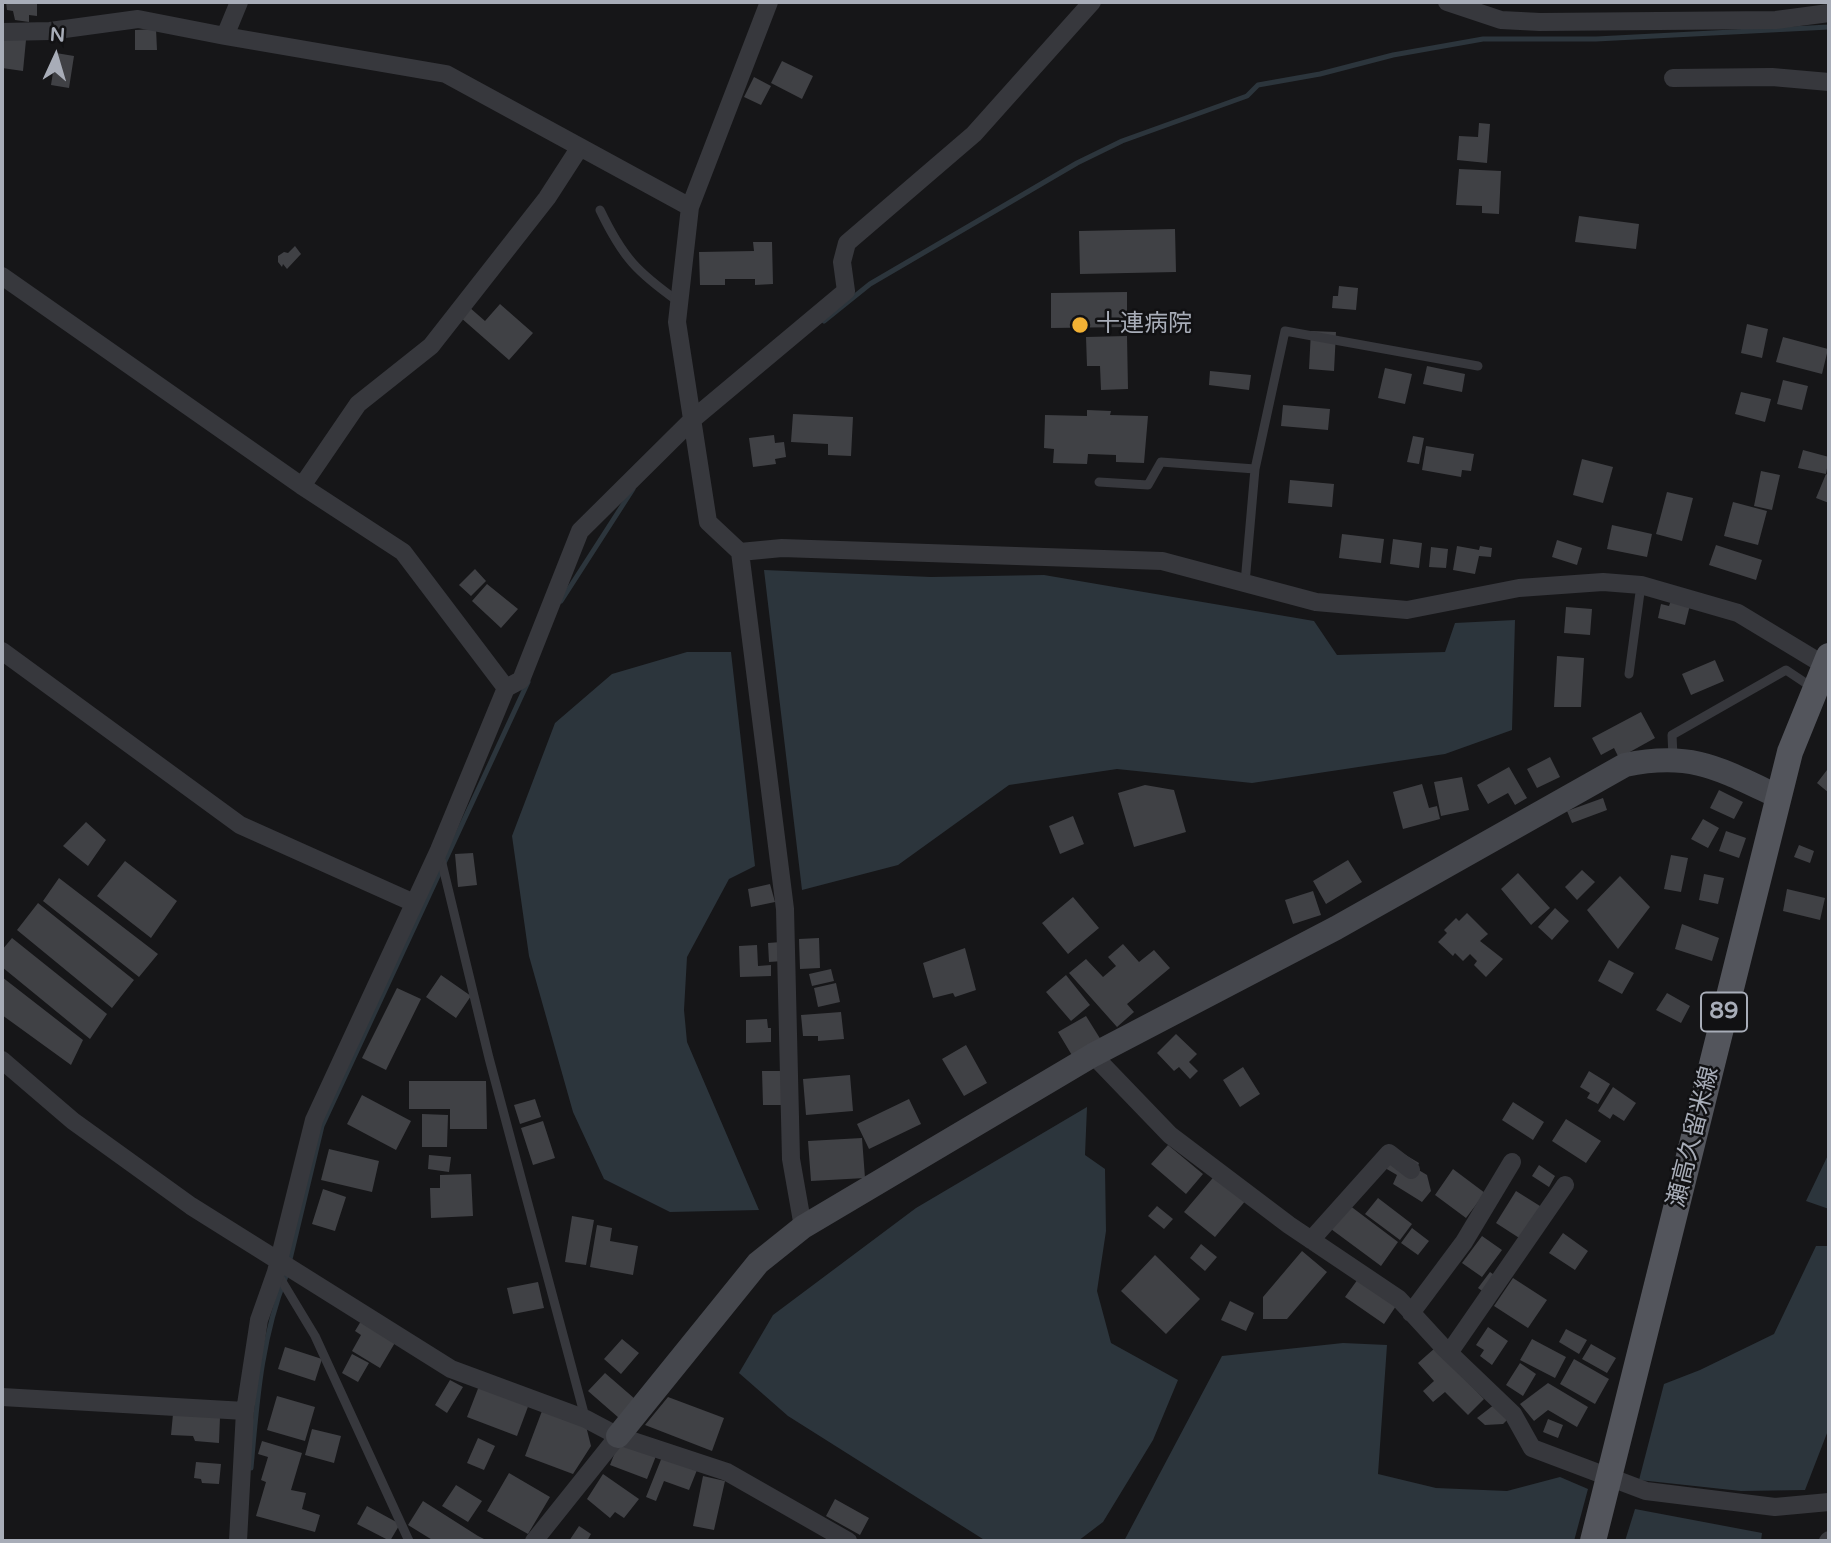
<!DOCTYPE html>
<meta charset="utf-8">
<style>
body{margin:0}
#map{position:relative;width:1831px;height:1543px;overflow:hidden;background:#161618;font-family:"Varela Round",sans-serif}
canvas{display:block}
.frame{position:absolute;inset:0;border:4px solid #a8adb8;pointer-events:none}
.north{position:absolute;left:21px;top:21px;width:70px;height:70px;-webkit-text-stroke:5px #111113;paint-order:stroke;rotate:4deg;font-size:19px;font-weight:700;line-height:28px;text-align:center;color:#a8adb8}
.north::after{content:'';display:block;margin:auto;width:24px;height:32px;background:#a8adb8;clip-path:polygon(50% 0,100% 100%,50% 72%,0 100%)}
</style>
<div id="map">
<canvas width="1831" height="1543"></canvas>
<div class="frame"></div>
<div class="north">N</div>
</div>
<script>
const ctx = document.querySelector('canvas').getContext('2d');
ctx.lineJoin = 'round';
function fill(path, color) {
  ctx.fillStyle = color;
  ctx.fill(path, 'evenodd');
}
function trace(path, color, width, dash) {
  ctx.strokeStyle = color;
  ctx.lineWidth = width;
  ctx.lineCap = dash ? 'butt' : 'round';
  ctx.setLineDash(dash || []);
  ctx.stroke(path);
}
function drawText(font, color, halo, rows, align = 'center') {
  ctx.font = font + ' "Varela Round","Noto Sans JP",sans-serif';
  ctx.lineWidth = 5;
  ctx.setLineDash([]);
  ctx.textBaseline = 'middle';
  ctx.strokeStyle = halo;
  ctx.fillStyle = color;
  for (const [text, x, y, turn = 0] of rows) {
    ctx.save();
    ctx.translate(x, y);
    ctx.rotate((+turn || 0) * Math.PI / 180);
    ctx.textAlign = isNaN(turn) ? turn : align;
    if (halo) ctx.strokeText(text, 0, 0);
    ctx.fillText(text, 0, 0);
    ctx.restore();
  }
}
fill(new Path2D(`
 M764,570L931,577L1044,575L1314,621L1337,655L1445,652L1455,623L1515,620L1512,730L1445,754L1252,783L1117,769L1009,785L898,865L802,890Z
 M687,652H731L755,866L729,879L687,957L684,1010L687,1042L759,1210L670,1212L604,1179L573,1112L529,956L512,836L555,723L612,674Z
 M1087,1107L1085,1155L1105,1169L1106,1231L1097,1291L1111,1343L1178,1380L1153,1440L1103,1522L1078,1541H986L788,1416L739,1373L773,1315L916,1208Z
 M1829,1153V1209L1806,1201Z
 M1816,1246H1829V1428L1805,1490L1741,1491L1639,1480L1664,1384L1700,1370L1774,1334Z
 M1343,1343L1387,1345L1378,1474L1436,1488L1507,1491L1560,1477L1588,1489L1574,1541H1124L1222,1356Z
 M1635,1509L1762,1533L1761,1541H1625Z`), '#2c353c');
trace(new Path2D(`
 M824,321L870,284L1077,163L1122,141L1247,96L1258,85L1320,74L1393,55L1483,39H1596L1829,27
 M561,601L633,489
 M251,1468C257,1402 261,1339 286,1276L322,1126L528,682`), '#2c353c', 5);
fill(new Path2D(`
 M6,2H37V16L29,15V22L15,20L13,11L7,10Z
 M156,29L157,50H135V30Z
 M2,39L26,40L23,71L2,68Z
 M56,53L74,56L69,88L51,85Z
 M782,61L813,76L802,99L771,83Z
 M754,77L771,86L761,105L744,97Z
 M1479,123L1490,124L1487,163L1457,160L1459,136L1478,137Z
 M1459,169L1501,171L1499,214L1482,213V206L1456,205Z
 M1579,216L1639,224L1636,249L1575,242Z
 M1175,229L1176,272L1080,274L1079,231Z
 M753,242H772L773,284L755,285V279H725V285H700L699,252L754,251Z
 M295,246L301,254L287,269L283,264L282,267L278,262V256L284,252L288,253Z
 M1339,286L1358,288L1356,310L1332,308L1333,296H1338Z
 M1127,292V327L1051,328V293Z
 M500,304L533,333L509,360L460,317L469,307L485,321Z
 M1747,324L1768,329L1762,358L1741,353Z
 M1311,331L1336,332L1334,371L1309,369Z
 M1127,336L1128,389L1101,390L1100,366H1087L1086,337Z
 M1783,337L1828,349L1822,374L1776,362Z
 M1427,366L1465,374L1462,392L1423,384Z
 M1385,368L1412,374L1405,404L1378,398Z
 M1210,371L1251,375L1249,390L1209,385Z
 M1783,380L1808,386L1802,410L1777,404Z
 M1741,392L1771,399L1765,422L1735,414Z
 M1283,405L1330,409L1328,430L1281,426Z
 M1087,410L1111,411L1110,415L1148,416L1144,463L1116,462V455L1088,454L1087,464L1053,463L1054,449L1044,448L1045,415L1087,416Z
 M793,414L853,417L851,456L828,455V444L791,442Z
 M774,435L775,443L784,442L786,457L775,459L776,464L753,467L749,438Z
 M1413,436L1424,438L1419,464L1407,462Z
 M1426,446L1474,454L1471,471L1462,470L1461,477L1422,470Z
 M1803,450L1829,457L1826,474L1798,468Z
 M1582,459L1613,467L1603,503L1573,495Z
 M1761,471L1780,475L1772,510L1754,506Z
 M1826,474L1829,476V503L1816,498Z
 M1290,480L1334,484L1332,507L1288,503Z
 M1667,492L1693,498L1682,541L1656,534Z
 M1733,502L1767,511L1758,545L1724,536Z
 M1612,525L1652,534L1647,557L1607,549Z
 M1342,534L1384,539L1381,563L1339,558Z
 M1393,539L1422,543L1419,568L1390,564Z
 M1557,540L1582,548L1577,565L1552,557Z
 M1716,545L1762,560L1756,580L1709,565Z
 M1457,546L1479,550L1480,546L1492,548L1491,557L1479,556L1475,574L1453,570Z
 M1431,547L1448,549L1446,568L1429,567Z
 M475,569L486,581L471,596L459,585Z
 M487,584L518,609L501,628L472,601Z
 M1671,600L1690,605L1685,625L1658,618L1661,604L1669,606Z
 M1566,607L1592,609L1590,635L1564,633Z
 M1557,656L1584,658L1581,707H1554Z
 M1715,660L1724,681L1691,695L1682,674Z
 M1641,712L1655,738L1619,758L1614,748L1601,755L1592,738Z
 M1550,757L1560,777L1537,788L1527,769Z
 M1509,767L1527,798L1515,805L1508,793L1488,804L1477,785Z
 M1827,770L1829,772V793L1817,783Z
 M1462,777L1469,810L1441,816L1434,782Z
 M1422,784L1429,808L1437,806L1440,819L1403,829L1393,792Z
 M1145,785L1174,790L1186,832L1134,847L1118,793Z
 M1719,790L1743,802L1734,819L1710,808Z
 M1603,798L1607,810L1572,823L1567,811Z
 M1073,816L1084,844L1060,854L1049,826Z
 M1703,819L1719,828L1708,848L1691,839Z
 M86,822L106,840L88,866L63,846Z
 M1726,831L1746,838L1739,858L1719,851Z
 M1799,845L1814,851L1810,863L1794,857Z
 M473,853L477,885L458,887L455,854Z
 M1671,855L1688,858L1681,892L1664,889Z
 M1348,860L1362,882L1326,904L1313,881Z
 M125,861L177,901L151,938L97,896Z
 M1582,870L1595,882L1577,900L1565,887Z
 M1518,873L1550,908L1531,925L1501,889Z
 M1704,874L1724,878L1718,904L1699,900Z
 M1620,876L1650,907L1618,949L1587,910Z
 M59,878L158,954L139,977L43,901Z
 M770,884L775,902L751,907L748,889Z
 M1787,889L1825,898L1820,920L1783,911Z
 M1313,891L1321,915L1293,924L1285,900Z
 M1073,897L1099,928L1068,954L1042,923Z
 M38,903L134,980L112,1008L17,930Z
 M1555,908L1569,921L1552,940L1538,927Z
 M1467,913L1488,934L1480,941L1503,959L1486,977L1474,965L1477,961L1470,954L1463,961L1455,953L1453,956L1438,942L1447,933L1444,930L1456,918L1459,921Z
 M1682,924L1719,938L1712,961L1675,949Z
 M12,938L107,1014L90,1039L2,967V950Z
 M819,938L820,968L800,969L799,939Z
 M781,942L783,961L769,962L768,943Z
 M1123,944L1139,962L1154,950L1170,968L1127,1004L1134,1012L1117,1027L1069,973L1086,959L1103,977L1116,966L1108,957Z
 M757,945L758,966L771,965V976L740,977L739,946Z
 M965,948L976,990L955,997L953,993L933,998L923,963Z
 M1609,960L1634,973L1622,994L1598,981Z
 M831,969L834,981L812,986L809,974Z
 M441,975L471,996L456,1018L426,997Z
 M1066,975L1090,1005L1071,1021L1046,992Z
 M2,977L83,1040L71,1065L2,1015Z
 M836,983L840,1002L818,1007L814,988Z
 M397,988L421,999L386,1070L362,1058Z
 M1667,993L1690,1006L1681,1023L1656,1010Z
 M841,1012L844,1039L818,1041V1036H803L801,1015Z
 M1086,1016L1101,1040L1073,1057L1058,1032Z
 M767,1019L768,1028H771V1042L746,1043V1020Z
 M1176,1034L1197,1054L1189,1062L1198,1071L1190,1079L1179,1067L1174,1071L1157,1053Z
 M966,1045L987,1083L964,1096L942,1059Z
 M1243,1067L1260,1094L1240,1107L1223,1080Z
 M762,1071H786L787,1105H763Z
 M1589,1071L1610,1084L1598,1104L1587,1098L1590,1093L1580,1087Z
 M850,1075L853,1111L806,1115L803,1079Z
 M409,1081H486L487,1129H450V1109H409Z
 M1613,1087L1636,1103L1624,1121L1613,1114L1610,1119L1598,1111Z
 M362,1095L411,1121L396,1150L347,1124Z
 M535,1099L541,1117L520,1124L514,1105Z
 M909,1099L921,1124L869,1149L857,1124Z
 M1513,1102L1544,1122L1533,1140L1502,1120Z
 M422,1114L448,1115L447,1147H422Z
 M1566,1119L1601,1141L1586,1163L1552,1141Z
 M543,1121L555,1158L533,1165L521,1128Z
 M862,1138L865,1178L811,1181L808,1141Z
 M1168,1145L1203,1174L1186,1194L1151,1164Z
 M329,1149L379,1161L372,1192L321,1180Z
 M1399,1151L1419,1163L1417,1169L1427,1175L1431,1191L1422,1202L1393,1184L1397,1175L1385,1168Z
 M429,1155L451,1157L449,1172L428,1169Z
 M1539,1165L1555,1176L1549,1187L1532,1176Z
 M1453,1169L1485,1193L1466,1218L1435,1195Z
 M1217,1173L1247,1199L1215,1237L1184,1212Z
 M471,1174L473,1216L431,1218L430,1188H440V1175Z
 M323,1189L346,1197L335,1231L312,1224Z
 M1516,1191L1548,1211L1527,1243L1496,1223Z
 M1378,1198L1412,1224L1400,1240L1365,1214Z
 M1349,1205L1398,1242L1381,1266L1331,1229Z
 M1157,1206L1173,1219L1164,1229L1148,1216Z
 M572,1216L594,1220L586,1265L565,1262Z
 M597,1225L612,1228L610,1241L638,1246L633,1275L590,1267Z
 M1412,1228L1429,1241L1418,1255L1401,1243Z
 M1563,1233L1588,1251L1575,1270L1549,1253Z
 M1482,1236L1502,1250L1482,1277L1462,1263Z
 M1201,1244L1217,1257L1205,1271L1190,1258Z
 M1302,1251L1327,1272L1287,1319H1263V1297Z
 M1155,1255L1200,1299L1166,1334L1121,1291Z
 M1490,1272L1500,1279L1488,1295L1478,1288Z
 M1513,1278L1547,1300L1528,1328L1494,1306Z
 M1358,1279L1396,1306L1384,1324L1345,1297Z
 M538,1282L544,1308L513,1314L507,1288Z
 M1230,1301L1254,1313L1246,1331L1221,1320Z
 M361,1321L396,1341L380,1368L352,1351L361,1335L355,1331Z
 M1488,1327L1508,1341L1492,1365L1480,1356L1484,1350L1476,1345Z
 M1566,1329L1587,1340L1579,1354L1559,1342Z
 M622,1339L639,1353L621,1374L604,1359Z
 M1532,1339L1566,1357L1555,1378L1520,1360Z
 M1591,1344L1616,1358L1607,1373L1582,1359Z
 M285,1347L322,1359L315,1381L278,1369Z
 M1435,1348L1484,1399L1468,1415L1445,1392L1433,1402L1423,1391L1434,1381L1418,1363Z
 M352,1354L369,1363L358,1382L342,1373Z
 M1574,1359L1609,1379L1595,1404L1560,1384Z
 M1520,1363L1536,1374L1523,1396L1506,1385Z
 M605,1373L635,1399L619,1418L588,1391Z
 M450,1380L463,1387L447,1413L435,1405Z
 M1548,1383L1588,1407L1577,1427L1548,1410L1534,1421L1520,1404Z
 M479,1386L529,1404L517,1436L467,1417Z
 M277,1396L315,1407L305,1441L267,1430Z
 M668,1397L724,1418L712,1451L645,1425Z
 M1495,1404L1510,1417L1503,1424L1485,1425L1477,1418Z
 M542,1411L586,1426L591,1446L573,1474L525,1456Z
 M173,1414L220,1417L219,1443L195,1441L193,1436L171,1435Z
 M1548,1419L1563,1425L1558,1438L1543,1432Z
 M312,1429L341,1436L334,1463L305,1455Z
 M478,1438L495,1446L484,1470L467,1463Z
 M262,1441L302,1453L291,1490L306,1493L302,1509L320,1515L315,1532L256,1516L266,1482L261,1480L268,1457L258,1454Z
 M619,1442L656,1456L647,1479L610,1465Z
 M662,1457L697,1470L689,1490L664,1481L656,1501L646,1497Z
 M196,1462L221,1464L219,1484L202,1483L201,1479L194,1478Z
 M509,1473L550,1497L528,1534L487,1511Z
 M603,1474L639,1499L624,1518L615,1512L610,1518L587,1499Z
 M703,1476L725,1481L714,1530L693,1526Z
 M456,1485L482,1501L468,1522L442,1506Z
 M835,1499L869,1518L860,1535L826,1516Z
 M423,1501L478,1536L488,1541H434L408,1525Z
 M367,1506L400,1524L390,1541L357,1524Z
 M579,1526L591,1534L587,1541H569Z`), '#404145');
trace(new Path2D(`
 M600,210C623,258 637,272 679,302
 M1099,482L1148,485L1161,462L1255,469
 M1245,583L1255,469L1285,331L1478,366
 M1629,674L1641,585
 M1673,757L1672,735L1786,670L1813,688
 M440,855L489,1058L585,1417
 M277,1273L315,1336L409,1541`), '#37383d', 9);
trace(new Path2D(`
 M769,2L690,207L677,322L708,522L740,552L785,909L791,1159L803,1227
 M1447,2L1501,20L1540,22L1776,20L1829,13
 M2,32L50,31L138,19L225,36L446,74L690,207
 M225,36L239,2
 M1673,78L1772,77L1829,82
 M2,276L302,486L403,552L506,688
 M302,486L358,404L431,346L547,198L580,147
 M740,552L782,548L1162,561L1316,602L1407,610L1519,588L1603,582L1641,585L1738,613L1824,665
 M2,651L240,825L414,903
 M1093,1055L1170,1135L1289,1225L1399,1299L1444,1348L1513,1414L1532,1448L1646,1491L1775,1507L1829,1502
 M2,1060L73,1121L191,1206L451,1369L586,1419L618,1436L727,1472L848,1541
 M1311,1240L1389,1153L1411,1170
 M1411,1313L1464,1242L1512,1162
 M1449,1353L1565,1185
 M2,1397L245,1411
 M238,1541L245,1411L259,1320L276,1272L314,1120L439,850L506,688L521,680L580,531L693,419L846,291L842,262L847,243L974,134L1092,2
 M534,1541L618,1436
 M1828,1541L1829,1540`), '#37383d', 18);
trace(new Path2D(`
 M618,1436L758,1263L803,1227L1093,1055L1336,928L1625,765C1692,751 1720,769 1779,797`), '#45474d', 24);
trace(new Path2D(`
 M1593,1541L1790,752L1829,656`), '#53555c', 26);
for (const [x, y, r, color] of [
 [1080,325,9,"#f2b134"]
]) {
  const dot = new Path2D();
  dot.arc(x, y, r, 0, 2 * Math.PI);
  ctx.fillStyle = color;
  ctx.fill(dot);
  trace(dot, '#111113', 2.5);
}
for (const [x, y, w] of [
 [1724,1012,46]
]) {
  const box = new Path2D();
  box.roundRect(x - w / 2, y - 19.5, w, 39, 5);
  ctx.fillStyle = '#111113';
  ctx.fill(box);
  trace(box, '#a8adb8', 2);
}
drawText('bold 23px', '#a8adb8', null, [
 ["89",1724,1012]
]);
drawText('24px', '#a8adb8', '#111113', [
 ["十連病院",1096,325]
], 'left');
drawText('24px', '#a8adb8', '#111113', [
 ["瀬高久留米線",1694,1137,-76]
]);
</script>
